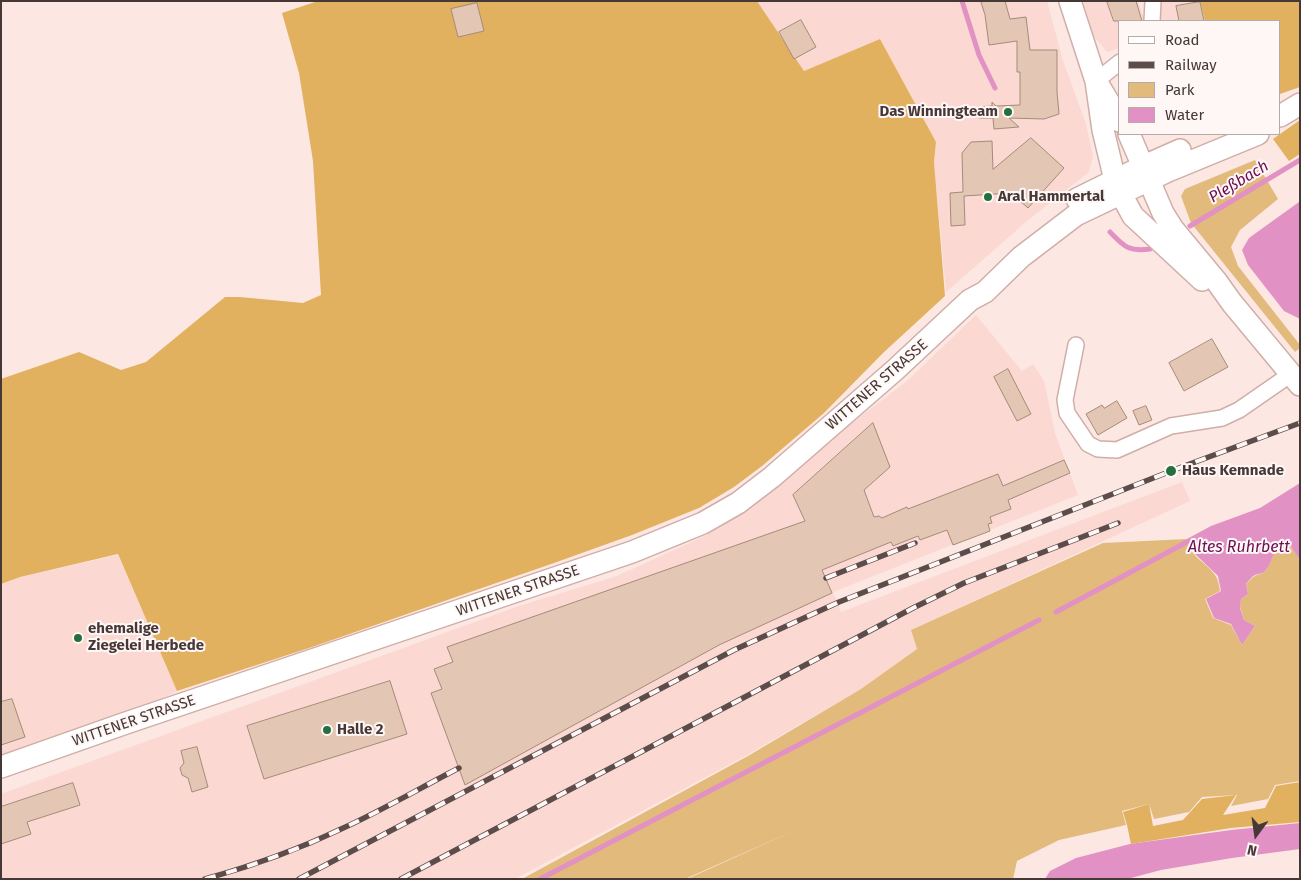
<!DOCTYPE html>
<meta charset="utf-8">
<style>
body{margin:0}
#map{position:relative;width:1301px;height:880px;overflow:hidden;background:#fce7e2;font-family:"Fira Sans",sans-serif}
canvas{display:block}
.frame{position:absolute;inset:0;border:2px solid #463836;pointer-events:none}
.legend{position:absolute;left:1118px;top:20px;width:162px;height:115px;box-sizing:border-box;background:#fff7f6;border:1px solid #b5aba9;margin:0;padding:6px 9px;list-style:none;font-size:15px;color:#463836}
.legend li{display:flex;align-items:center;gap:10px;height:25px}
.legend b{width:25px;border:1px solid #b5aba9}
.north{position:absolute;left:1231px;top:810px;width:50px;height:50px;-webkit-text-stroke:4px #fff7f6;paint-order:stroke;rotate:194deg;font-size:14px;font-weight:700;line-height:20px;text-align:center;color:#463836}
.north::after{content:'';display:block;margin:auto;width:18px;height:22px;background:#463836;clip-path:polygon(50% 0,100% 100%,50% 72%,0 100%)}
</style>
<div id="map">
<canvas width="1301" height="880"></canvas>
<div class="frame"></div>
<ul class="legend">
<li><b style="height:6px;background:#fff"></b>Road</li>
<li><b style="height:6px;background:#5c4d4b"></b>Railway</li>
<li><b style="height:14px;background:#e1ba7c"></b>Park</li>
<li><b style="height:14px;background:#e191c3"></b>Water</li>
</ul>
<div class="north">N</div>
</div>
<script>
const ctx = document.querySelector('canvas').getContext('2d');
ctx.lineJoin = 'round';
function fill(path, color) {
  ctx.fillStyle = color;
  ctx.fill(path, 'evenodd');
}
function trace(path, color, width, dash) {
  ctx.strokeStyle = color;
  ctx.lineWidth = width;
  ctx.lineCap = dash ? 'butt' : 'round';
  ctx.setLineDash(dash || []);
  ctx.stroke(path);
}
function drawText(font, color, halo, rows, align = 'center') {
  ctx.font = font + ' "Fira Sans",sans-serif';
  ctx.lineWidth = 4;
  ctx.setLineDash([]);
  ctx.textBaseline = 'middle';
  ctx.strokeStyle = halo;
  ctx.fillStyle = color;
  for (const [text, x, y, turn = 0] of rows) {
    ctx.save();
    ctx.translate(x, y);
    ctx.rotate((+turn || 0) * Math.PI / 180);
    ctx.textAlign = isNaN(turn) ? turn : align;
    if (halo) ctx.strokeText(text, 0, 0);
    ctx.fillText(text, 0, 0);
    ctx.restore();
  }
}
fill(new Path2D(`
 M757,1H1047L1063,61L1086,124L1093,157L1089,172L1027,221L946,292L934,162L936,142L880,39L804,71Z
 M1083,1H1138L1145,21H1120V48L1107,52L1093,35Z
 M1161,1H1200L1205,21H1161Z
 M976,315L1022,371L1033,364L1044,381L1055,433L1078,495L833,592L841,612L1182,482L1190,501L911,630L917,649L861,689L747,755L515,879H1V794L519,606L617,576L707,535L745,512L780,485L844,429L907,381Z
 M118,555L177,691L77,739L1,765V584L20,577Z`), '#fbd8d1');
fill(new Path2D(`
 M1255,160L1278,199L1240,230L1231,247L1238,266L1300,345V348L1295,352L1191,223L1181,196L1185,189Z
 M1187,539C1188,555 1207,563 1215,575C1218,579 1219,585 1220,591L1205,599L1213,618L1231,625L1242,645L1255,626L1244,620L1240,607L1241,599L1248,594L1246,584C1249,582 1252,577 1255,576C1257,574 1260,575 1263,573C1274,565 1268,549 1288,544L1297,554L1300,563V781L1275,785L1268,799L1231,806L1237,795L1202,797L1189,812L1154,819L1149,804L1122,811L1126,825L1059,840L1017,861L1013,879H687L800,828L685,879H522L748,756L861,689L917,649L911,630L1103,543Z`), '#e1ba7c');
fill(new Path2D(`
 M318,1H757L804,71L880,39L936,142L934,162L945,296L883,353L824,413L762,466L734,487L699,508L632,535L554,563L312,647L177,691L118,554L20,577L1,584V379L79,352L121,370L146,362L225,297H240L303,303L321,295L313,161L299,73L282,13Z
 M1200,1H1300V87L1280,94V21H1205Z
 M1300,120V154L1289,161L1273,139Z
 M1300,782V822L1231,828L1131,844L1127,825L1123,812L1149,804L1153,826L1183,820L1202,799L1236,795L1223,815L1265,808L1276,786Z`), '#e1b15f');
fill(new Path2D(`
 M1299,202L1300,203V319L1284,311L1248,265L1242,250L1249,238Z
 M1300,483V561L1297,555L1289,544C1268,548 1275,564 1263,573C1261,574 1256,574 1255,575C1251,577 1249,581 1246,584L1248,594L1241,599L1240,608L1244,620L1255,626L1242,645L1231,624L1214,618L1206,599L1221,591L1218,576L1195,554L1187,542V539L1211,526L1260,508Z
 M1300,823V849L1232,858L1161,870L1127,879H1045L1050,871L1076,858L1130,844L1231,830Z`), '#e191c3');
trace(new Path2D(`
 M962,1L979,55L995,88
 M1190,226L1300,160
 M1110,232C1124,246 1128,252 1150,249
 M1056,612L1187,542
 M540,879L1039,620`), '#e191c3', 5);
const building = new Path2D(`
 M981,1H1005L1010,19L1026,17L1030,50H1057V92L1059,114L1044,119L1009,118L1019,127L994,129L993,118H979L978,107L992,106V102L996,106L1020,105V72H1017V41L989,45L985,15Z
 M1107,1H1136L1142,21H1114Z
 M1200,2L1204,21H1179L1176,6Z
 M477,3L484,31L458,37L451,9Z
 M801,20L816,47L794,59L779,32Z
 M1031,138L1064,168L1028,208L1011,193L964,196L965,225L951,226L950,193L963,192L962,153L971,142L992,141L993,169Z
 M1212,339L1228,367L1184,391L1169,363Z
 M1008,369L1031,414L1017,421L994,377Z
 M1117,401L1127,418L1098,435L1086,414L1102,405L1104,408Z
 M1146,406L1152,420L1139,425L1133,411Z
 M873,423L890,467L864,490L874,517L879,516L882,518L907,507L908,509L998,474L1003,486L1064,460L1070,473L1008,500L1011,509L990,517L992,523L988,524L990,531L953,545L947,530L920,540L918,536L893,546L891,542L822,570L832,593L719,645L465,785L431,693L442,689L434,669L453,662L447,647L805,521L793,495Z
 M390,681L407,734L264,779L247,726Z
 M12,699L25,737L1,745V702Z
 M197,747L208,787L192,792L188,778L182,775L180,768L184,763L181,751Z
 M73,783L80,805L27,822L31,834L1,844V807Z`);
fill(building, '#e3c7b4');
trace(building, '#a58b79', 1);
const street = new Path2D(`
 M1152,21L1153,1
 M1096,81L1120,62
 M1076,345L1065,400L1067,413L1088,444L1098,449L1117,450L1171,426L1222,418L1239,410L1291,374`);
const secondary = new Path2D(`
 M1070,1L1096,81L1120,121
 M1096,81L1103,130L1115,180L1121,194L1133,216L1202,280
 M1280,116L1300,104
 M1129,134L1163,213L1173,229L1217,282L1232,303L1300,385
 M1077,199L1144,166L1180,150
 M1,767L126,723L632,552L703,523L738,503L772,477L895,370L970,300L985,292L1021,257L1076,215L1168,171L1258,134`);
trace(street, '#d0aea8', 18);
trace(secondary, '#d0aea8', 24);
trace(street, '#fff', 15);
trace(secondary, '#fff', 21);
const rail = new Path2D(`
 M826,578L915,543
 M205,879C252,866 297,850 341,829C381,811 420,788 459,768
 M299,879L734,650L839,602L1171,471L1300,423
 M401,879L913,608L964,583L1118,523`);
trace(rail, '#5c4d4b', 5.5);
trace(rail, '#fff7f6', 4, [11]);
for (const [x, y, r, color] of [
 [1008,112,5,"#256f3e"],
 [988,197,5,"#256f3e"],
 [1171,471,6,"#256f3e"],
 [78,638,5,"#256f3e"],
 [327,730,5,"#256f3e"]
]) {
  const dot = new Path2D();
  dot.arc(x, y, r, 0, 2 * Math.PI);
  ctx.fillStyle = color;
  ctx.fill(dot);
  trace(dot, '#fff7f6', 2);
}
drawText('bold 15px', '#463836', '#fff7f6', [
 ["Das Winningteam",998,112,"right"],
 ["Aral Hammertal",998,197],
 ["Haus Kemnade",1182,471],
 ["ehemalige",88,629],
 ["Ziegelei Herbede",88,646],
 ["Halle 2",337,730]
], 'left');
drawText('15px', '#463836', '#fff7f6', [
 ["WITTENER STRASSE",877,385,-41],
 ["WITTENER STRASSE",518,591,-19],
 ["WITTENER STRASSE",134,721,-19]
]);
drawText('italic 16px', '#6d0e53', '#fff7f6', [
 ["Pleßbach",1239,182,-31],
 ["Altes Ruhrbett",1239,548]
]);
</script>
